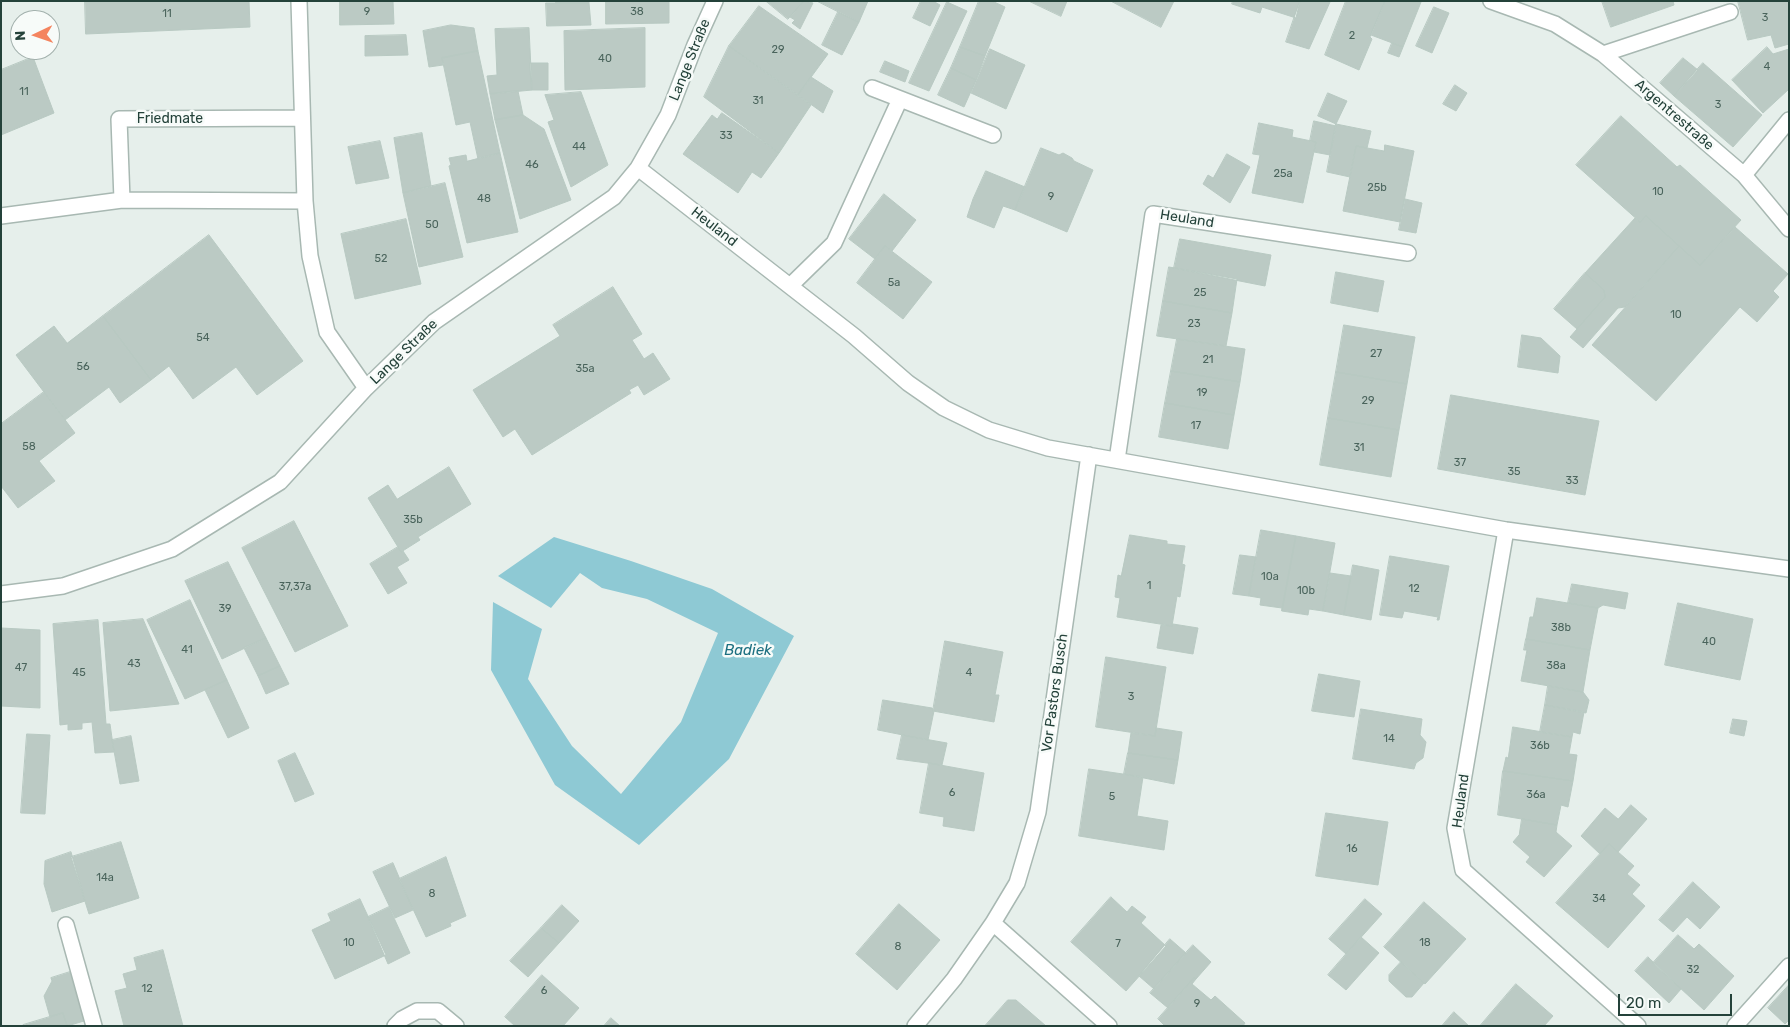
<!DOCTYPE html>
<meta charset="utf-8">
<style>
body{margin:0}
#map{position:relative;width:1790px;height:1027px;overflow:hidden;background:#e6efeb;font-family:Rubik,sans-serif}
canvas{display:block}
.frame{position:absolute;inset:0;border:2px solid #24423a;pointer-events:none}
.north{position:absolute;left:10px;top:10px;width:50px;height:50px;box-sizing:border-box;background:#f7fbf9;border:1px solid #a3b1ad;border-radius:50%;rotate:267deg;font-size:14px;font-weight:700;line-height:20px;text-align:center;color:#24423a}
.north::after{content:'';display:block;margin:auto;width:18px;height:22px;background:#f4845f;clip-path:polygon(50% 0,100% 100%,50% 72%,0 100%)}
.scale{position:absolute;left:1618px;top:994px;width:114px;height:22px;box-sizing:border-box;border:2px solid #24423a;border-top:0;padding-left:6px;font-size:15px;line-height:18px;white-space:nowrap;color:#24423a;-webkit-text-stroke:4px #f7fbf9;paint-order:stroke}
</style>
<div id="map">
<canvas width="1790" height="1027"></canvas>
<div class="frame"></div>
<div class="north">N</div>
<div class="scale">20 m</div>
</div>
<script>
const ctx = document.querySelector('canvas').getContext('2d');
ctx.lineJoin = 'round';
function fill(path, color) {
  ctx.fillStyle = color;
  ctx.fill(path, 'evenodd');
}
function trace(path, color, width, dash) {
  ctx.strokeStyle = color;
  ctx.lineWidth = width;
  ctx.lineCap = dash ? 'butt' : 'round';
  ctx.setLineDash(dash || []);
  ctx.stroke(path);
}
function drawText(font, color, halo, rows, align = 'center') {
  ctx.font = font + ' Rubik,sans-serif';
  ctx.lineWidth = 5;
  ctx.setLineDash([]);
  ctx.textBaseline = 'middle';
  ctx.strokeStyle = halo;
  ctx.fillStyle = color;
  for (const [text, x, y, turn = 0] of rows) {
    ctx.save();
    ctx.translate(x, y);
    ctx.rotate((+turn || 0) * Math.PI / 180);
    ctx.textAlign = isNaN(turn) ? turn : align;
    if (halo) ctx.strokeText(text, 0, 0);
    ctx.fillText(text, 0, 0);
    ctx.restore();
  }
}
fill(new Path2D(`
 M554,537L631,561L712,589L794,636L729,759L639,845L555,785L491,670L493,602L542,629L528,679L572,746L621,794L681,722L718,633L647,599L602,588L580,573L551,608L498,576Z`), '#8ec9d4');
const building = new Path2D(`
 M85,1H249L250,27L86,34Z
 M340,1H393L394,24L340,25Z
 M556,1H589V3H556Z
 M606,1H669V23L606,24Z
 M766,1H804L788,19Z
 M804,1L813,3L800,29L792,23L795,20L790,17Z
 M817,1H868L859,22Z
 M921,1H933L940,5L930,26L913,18Z
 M979,1H992L1005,7L985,56L960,47Z
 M1029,1H1067L1061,16Z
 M1111,1H1174L1161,27Z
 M1233,1H1300L1296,18L1262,7L1260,13L1232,4Z
 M1300,1L1330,2L1309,49L1286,42Z
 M1346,1H1385L1371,34L1370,37L1372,39L1359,70L1325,55Z
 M1385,1L1421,2L1403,47L1371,35Z
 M1602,1H1673L1674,5L1611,27Z
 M1738,1H1789V44L1775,48L1771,35L1748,40Z
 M947,2L967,11L929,91L909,83Z
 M546,3H589L591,25L547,26Z
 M759,6L828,54L798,95L729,46Z
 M1434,7L1449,13L1432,53L1416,46Z
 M838,12L859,22L842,55L822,45Z
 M451,25L474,28L478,51L442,58L443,65L429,67L423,31Z
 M529,28L532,90L490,94L487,76L497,75L495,29Z
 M645,28V87L565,90L564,31Z
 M406,35L408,55L365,56V36Z
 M1392,43L1403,47L1399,57L1388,53Z
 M729,46L811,105L779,153L704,97Z
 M960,47L985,56L976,80L951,68Z
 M1767,47L1773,54L1789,49V89L1763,113L1732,80Z
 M990,49L1025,65L1006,109L971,93Z
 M478,51L500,153L478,159L470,122L456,125L442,58Z
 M33,57L54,113L1,135V70Z
 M1683,58L1698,70L1674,96L1660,83Z
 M885,61L909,71L905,82L880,72Z
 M530,63H548V90H532Z
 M1703,63L1762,115L1733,147L1674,96Z
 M951,68L976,80L964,107L938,95Z
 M811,77L833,91L823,113L798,95Z
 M1455,85L1467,93L1456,111L1443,104Z
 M518,91L523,115L495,120L490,94Z
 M581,92L608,165L571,187L548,122L554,120L545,95Z
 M1328,93L1347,101L1336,124L1318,116Z
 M722,113L779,153L761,178L752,172L738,193L683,154L712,115L717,119Z
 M523,115L544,129L571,200L520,219L495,120Z
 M1621,116L1677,167L1680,165L1741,220L1700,265L1646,216L1640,222L1576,165Z
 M1314,121L1336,126L1330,155L1314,152L1316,142L1310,141Z
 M1259,123L1293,130L1292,137L1316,142L1303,203L1252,193L1260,155L1253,154Z
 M1336,124L1371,131L1367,148L1356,146L1350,177L1327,172Z
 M422,133L431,186L403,193L394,138Z
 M380,141L389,178L356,184L348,147Z
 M1385,145L1414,151L1400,222L1343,211L1356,146L1384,151Z
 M1041,148L1059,155L1063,153L1072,158L1074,161L1093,170L1067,232L1015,210Z
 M500,153L518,232L467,243L449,166L451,165L449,158L466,155L467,161Z
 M1227,154L1250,167L1230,203L1203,184L1208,175L1213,178Z
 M986,171L1025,187L1015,210L1003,206L994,228L967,217L973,199Z
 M445,183L463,257L419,267L403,193Z
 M884,194L916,220L892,251L885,246L875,259L849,239Z
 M1405,199L1422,203L1416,233L1399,230Z
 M1646,216L1679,246L1625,307L1618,308L1583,348L1570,337L1605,297L1604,290L1585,273L1635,218L1640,222Z
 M406,219L421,284L355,299L341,234Z
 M1735,227L1788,274L1773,291L1779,297L1757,322L1740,307L1656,401L1592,345L1679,246L1700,265Z
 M209,235L303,361L257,395L236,367L193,399L169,366L151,380L103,316Z
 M1180,239L1271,255L1265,286L1174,268Z
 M885,246L932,282L903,319L857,283Z
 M1169,267L1237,279L1232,313L1163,301Z
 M1336,272L1384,281L1378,312L1331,303Z
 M1585,273L1604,290L1605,297L1577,329L1554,309Z
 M613,287L642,334L632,340L644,359L653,353L670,379L644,395L638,385L629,390L631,393L532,455L515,429L503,437L473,390L560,336L553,325Z
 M1163,301L1232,313L1226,346L1157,336Z
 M103,316L151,380L120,403L109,387L65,420L16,355L54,326L67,343Z
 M1344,325L1415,337L1407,384L1336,372Z
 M1522,335L1541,338L1560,356L1558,373L1518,367Z
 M1177,339L1245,349L1240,382L1171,371Z
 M1171,371L1240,382L1234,415L1165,403Z
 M1336,372L1407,384L1399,430L1328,418Z
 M44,392L75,433L39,461L55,481L18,508L1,486V424Z
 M1451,395L1599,421L1585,495L1438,469Z
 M1165,403L1234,415L1228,449L1159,437Z
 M1328,418L1399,430L1391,477L1320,465Z
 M449,467L471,504L418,537L420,540L401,552L368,498L388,485L397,499Z
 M294,521L348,626L295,652L242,548Z
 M1261,530L1296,536L1282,611V608L1260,605L1261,598L1249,596Z
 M1130,535L1167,541V544L1185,546L1182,564L1185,565L1180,597L1177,596L1172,626L1117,617L1120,598L1115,597L1118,575L1121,576Z
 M1296,536L1335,543L1323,611L1309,609L1308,615L1282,611Z
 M398,547L401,552L403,551L409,560L397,567L407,583L388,594L370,564Z
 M1240,555L1256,557L1249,596L1233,594Z
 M1390,556L1449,566L1439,620H1437L1438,617L1404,611L1402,618L1380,615Z
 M228,562L266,638L222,659L185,581Z
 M1353,565L1379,570L1371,620L1344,615Z
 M1330,573L1351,576L1344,615L1323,611Z
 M1572,584L1628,593L1625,609L1603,605L1598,608L1568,603Z
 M1537,598L1598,608L1590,650L1526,639L1530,617H1533Z
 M190,600L227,680L185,699L147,620Z
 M1678,603L1753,619L1740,680L1665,665Z
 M143,619L179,704L110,711L103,623Z
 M98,620L106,724H110L114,752L95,753L92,722L82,723V729L68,730V724L60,725L53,624Z
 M1173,624L1198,628L1193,654L1157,648L1161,625L1172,626Z
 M1,628L40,630V708L1,706Z
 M266,638L280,666L258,676L244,648Z
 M1526,639L1590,650L1583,692L1521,681L1527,650H1524Z
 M945,641L1003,652L995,695H999L994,722L933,711Z
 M1106,657L1166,667L1155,736L1096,727Z
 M280,666L289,684L266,694L258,676Z
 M1319,674L1360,681L1354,717L1312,711Z
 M227,680L249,728L228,738L205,690Z
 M1548,686L1583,692L1589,700L1586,713L1545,705Z
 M883,700L932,708L934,711L928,740L878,730Z
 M1545,705L1584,712L1580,734L1573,732L1572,737L1540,732Z
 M1361,709L1422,719L1420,735L1426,742L1423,758L1416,763L1414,769L1353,759Z
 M1733,719L1747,721L1744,736L1730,733Z
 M1513,727L1572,737L1569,754L1577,755L1573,781L1503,771L1506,757L1508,758Z
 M1156,728L1182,732L1178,760L1128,753L1131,733L1155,736Z
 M27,734L50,735L45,814L21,813Z
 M902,735L947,743L942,765L897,759Z
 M131,736L139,781L120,784L112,740Z
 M295,753L314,794L295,802L278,761Z
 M1128,753L1178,760L1174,784L1124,774Z
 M929,763L984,773L974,831L943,826L944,817L920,813Z
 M1089,769L1143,777L1137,816L1168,821L1164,850L1079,836Z
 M1503,771L1573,781L1568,807L1561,805L1557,825L1498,815Z
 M1631,805L1647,819L1618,852L1609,844L1600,854L1581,836L1605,808L1618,819Z
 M1326,813L1388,822L1378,885L1316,876Z
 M1522,819L1557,825L1556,832L1572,846L1544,877L1526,862L1530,857L1513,842L1519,835Z
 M121,842L139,898L89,914L71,857Z
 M1609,844L1634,866L1627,874L1640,885L1632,894L1645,906L1608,948L1556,903Z
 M71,852L85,901L52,912L44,884L45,861Z
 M446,857L466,916L450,923L451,926L426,937L399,879Z
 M393,863L413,910L395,918L373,872Z
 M1693,882L1720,907L1700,929L1687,917L1673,932L1659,920Z
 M1111,897L1127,912L1132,906L1146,917L1141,923L1166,946L1126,991L1071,942Z
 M360,899L386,955L335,979L312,930L331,921L328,914Z
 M1365,899L1382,914L1346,954L1329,939Z
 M1424,902L1466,939L1425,984L1384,947Z
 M899,904L940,940L897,990L856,954Z
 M562,905L579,921L559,943L541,928Z
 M389,907L410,953L388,964L368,917Z
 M541,928L559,943L528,977L510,961Z
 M1678,935L1694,949L1699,944L1734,976L1704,1010L1653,963Z
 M1361,937L1379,953L1346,990L1328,975Z
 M1170,939L1186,953L1154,989L1139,976Z
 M1193,945L1211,962L1196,979L1194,978L1168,1008L1150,993Z
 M163,950L183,1026H124L115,991L127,988L123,974L137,970L134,958Z
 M1648,957L1681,989L1669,1003L1635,971Z
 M1401,962L1424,983L1412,997H1406L1389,981V975Z
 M70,972L84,1021L67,1026L63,1013L50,1017L44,996L52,981L51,978Z
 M542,975L579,1008L563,1026H515L505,1017Z
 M1194,978L1196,979L1192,984L1211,1000L1215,996L1245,1023L1243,1026H1165L1158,1019Z
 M1516,984L1553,1016L1544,1026H1480Z
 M1789,985V1020L1785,1024L1768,1008Z
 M1008,1000H1016L1046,1026H985Z
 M1454,1012L1469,1026H1442Z
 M63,1013L67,1026H23V1025Z
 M611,1018L620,1026H604Z`);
fill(building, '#bbcac4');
trace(building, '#b8c9c2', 1);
const minor = new Path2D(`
 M299,1L305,201L310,256L327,332L366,388
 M1491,1L1555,24L1603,54L1744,175L1789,229
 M1603,54L1730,12
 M872,88L993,135
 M638,168L854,336L908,383L944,408L989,430L1048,448L1506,530L1789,569
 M1744,175L1789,120
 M122,200L119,119L302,118
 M1,216L122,200L305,201
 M790,286L834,243L900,99
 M1117,460L1153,214L1408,253
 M1506,530L1455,828L1463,870L1638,1026
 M1,594L63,586L172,549L280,482L366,388L434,322L614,197L638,168L668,115L695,45L715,1
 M993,923L1109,1026
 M66,925L94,1026
 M395,1026L402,1019L417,1011H438L456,1026
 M915,1026L954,979L993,923L1017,883L1038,812L1089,455
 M1735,1026L1789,966`);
trace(minor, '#a8b8b2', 18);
trace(minor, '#fff', 15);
drawText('11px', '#4a645c', null, [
 ["9",367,12],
 ["38",637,12],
 ["11",167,14],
 ["3",1765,18],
 ["2",1352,36],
 ["29",778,50],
 ["40",605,59],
 ["4",1767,67],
 ["11",24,92],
 ["31",758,101],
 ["3",1718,105],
 ["33",726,136],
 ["44",579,147],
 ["46",532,165],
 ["25a",1283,174],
 ["25b",1377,188],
 ["10",1658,192],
 ["9",1051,197],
 ["48",484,199],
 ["50",432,225],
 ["52",381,259],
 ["5a",894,283],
 ["25",1200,293],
 ["10",1676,315],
 ["23",1194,324],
 ["54",203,338],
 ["27",1376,354],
 ["21",1208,360],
 ["56",83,367],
 ["35a",585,369],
 ["19",1202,393],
 ["29",1368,401],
 ["17",1196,426],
 ["58",29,447],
 ["31",1359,448],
 ["37",1460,463],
 ["35",1514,472],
 ["33",1572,481],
 ["35b",413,520],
 ["10a",1270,577],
 ["1",1149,586],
 ["37,37a",295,587],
 ["12",1414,589],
 ["10b",1306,591],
 ["39",225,609],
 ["38b",1561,628],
 ["40",1709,642],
 ["41",187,650],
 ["43",134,664],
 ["38a",1556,666],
 ["47",21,668],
 ["45",79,673],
 ["4",969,673],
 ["3",1131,697],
 ["14",1389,739],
 ["36b",1540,746],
 ["6",952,793],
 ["36a",1536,795],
 ["5",1112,797],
 ["16",1352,849],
 ["14a",105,878],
 ["8",432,894],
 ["34",1599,899],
 ["10",349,943],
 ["18",1425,943],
 ["7",1118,944],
 ["8",898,947],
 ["32",1693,970],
 ["12",147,989],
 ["6",544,991],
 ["9",1197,1004]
]);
drawText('14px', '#24423a', '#f7fbf9', [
 ["Lange Straße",690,60,-68],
 ["Argentrestraße",1674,115,41],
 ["Friedmate",170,119],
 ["Heuland",1187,219,9],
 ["Heuland",714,227,38],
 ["Lange Straße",404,352,-44],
 ["Vor Pastors Busch",1055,693,-82],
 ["Heuland",1461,801,-82]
]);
drawText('italic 15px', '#1c6f80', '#f7fbf9', [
 ["Badiek",748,651]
]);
</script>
